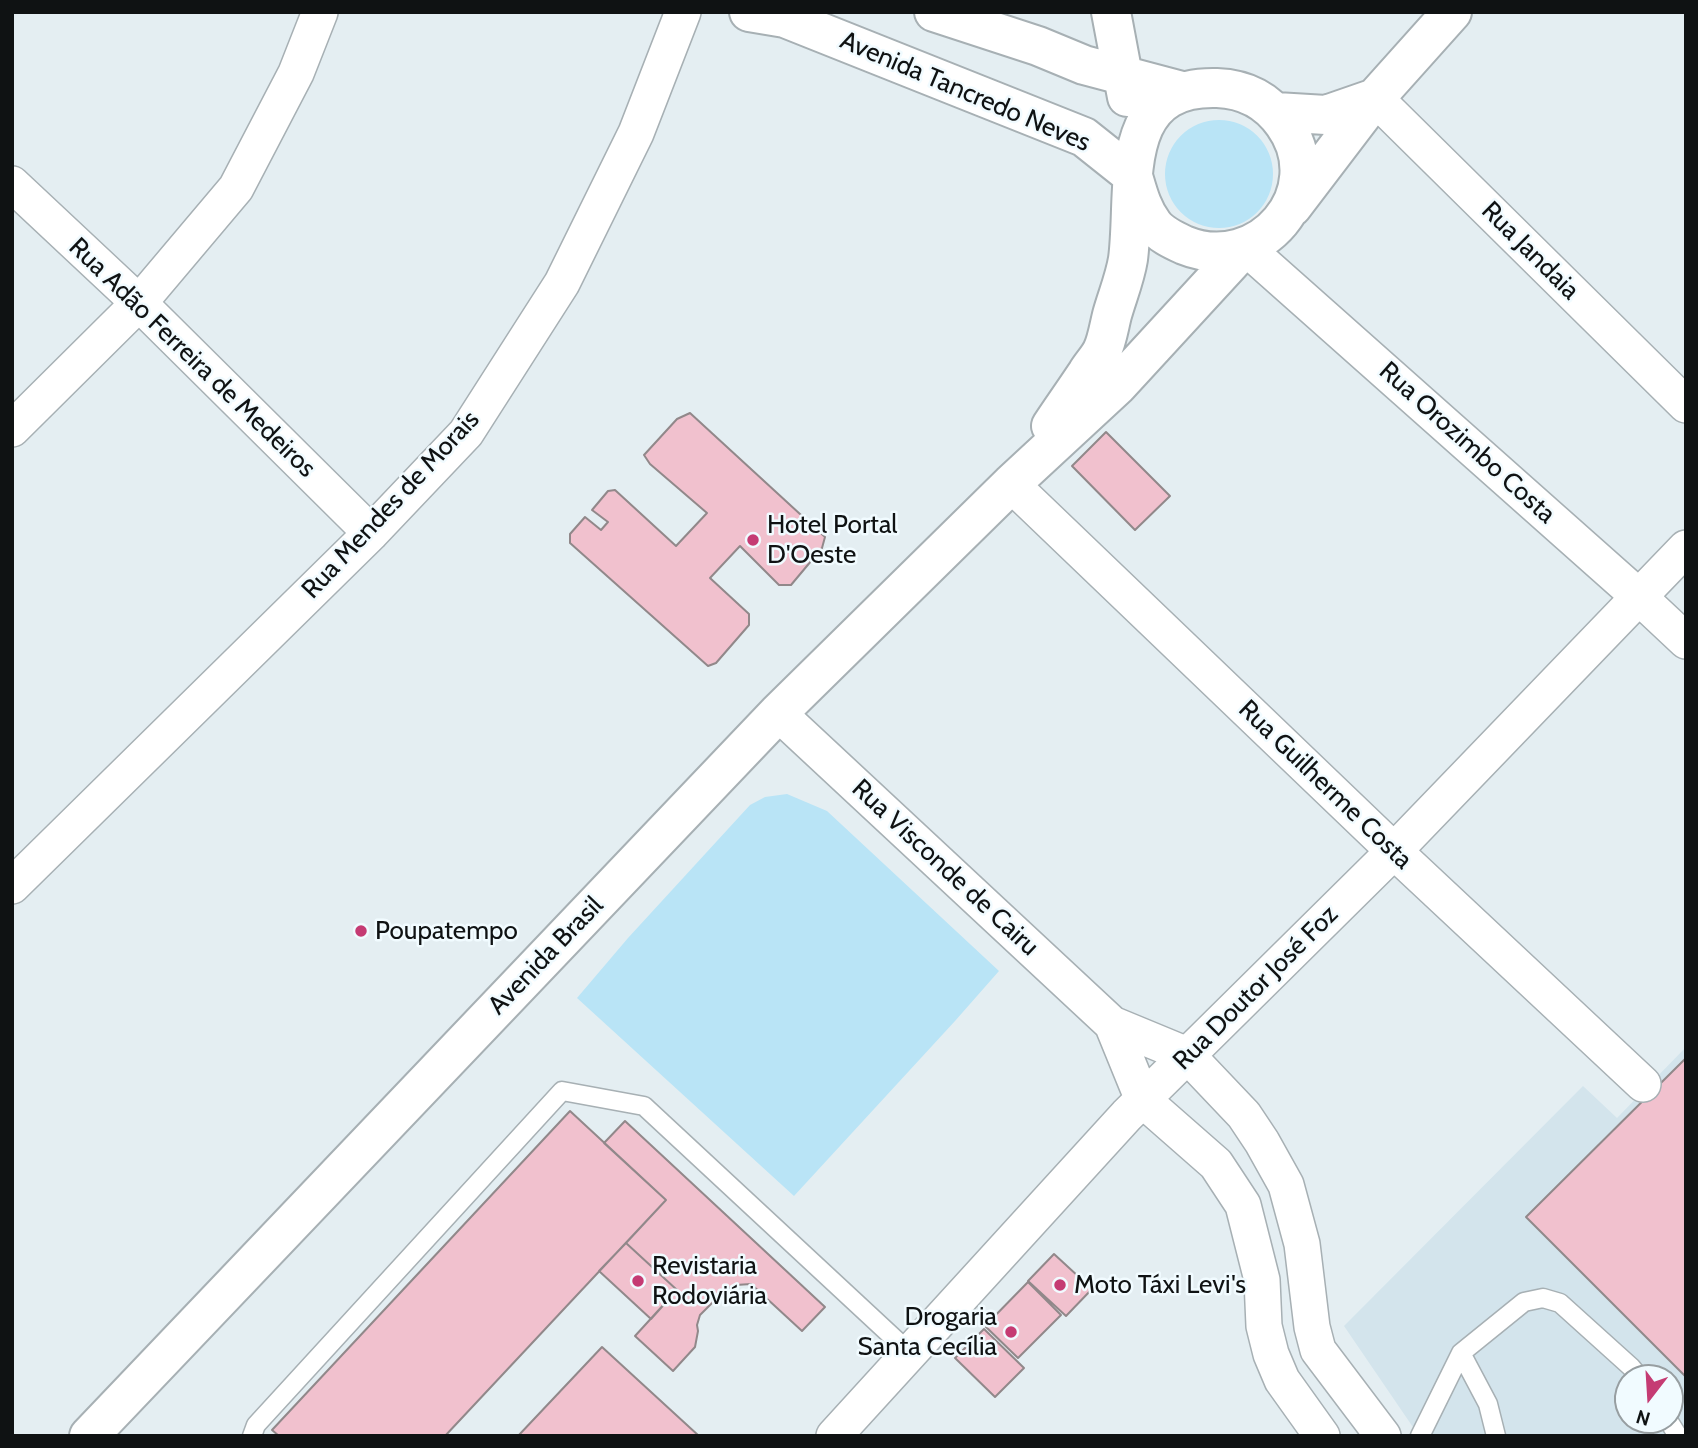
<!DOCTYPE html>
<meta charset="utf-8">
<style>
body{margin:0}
#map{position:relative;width:1698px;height:1448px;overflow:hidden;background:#e4eef2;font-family:Cabin,sans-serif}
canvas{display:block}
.frame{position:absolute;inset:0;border:14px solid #0f1213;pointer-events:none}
.north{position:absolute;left:1614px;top:1364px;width:70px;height:70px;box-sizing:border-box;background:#f1fbff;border:2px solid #979ea1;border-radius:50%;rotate:197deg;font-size:19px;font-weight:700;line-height:28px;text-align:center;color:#0f1213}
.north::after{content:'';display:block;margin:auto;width:24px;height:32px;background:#c53b73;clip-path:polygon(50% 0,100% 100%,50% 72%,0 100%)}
</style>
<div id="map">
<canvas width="1698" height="1448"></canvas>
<div class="frame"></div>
<div class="north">N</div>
</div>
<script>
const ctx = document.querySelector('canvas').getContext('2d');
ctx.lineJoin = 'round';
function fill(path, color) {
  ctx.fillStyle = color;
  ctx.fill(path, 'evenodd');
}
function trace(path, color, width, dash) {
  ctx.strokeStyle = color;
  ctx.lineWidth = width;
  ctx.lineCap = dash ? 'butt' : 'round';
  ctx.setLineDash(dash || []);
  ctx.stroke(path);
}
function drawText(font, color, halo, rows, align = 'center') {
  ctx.font = font + ' Cabin,sans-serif';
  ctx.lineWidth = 5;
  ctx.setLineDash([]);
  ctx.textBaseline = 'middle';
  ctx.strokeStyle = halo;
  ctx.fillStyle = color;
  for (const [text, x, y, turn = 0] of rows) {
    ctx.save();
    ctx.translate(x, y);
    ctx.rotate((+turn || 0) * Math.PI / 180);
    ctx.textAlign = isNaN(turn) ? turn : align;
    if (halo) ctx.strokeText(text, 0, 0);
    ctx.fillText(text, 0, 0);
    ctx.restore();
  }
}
fill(new Path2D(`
 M1686,1047V1436H1419L1344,1326L1583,1086L1617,1118ZM1628,1378H1670V1420H1628Z`), '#d3e4ec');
fill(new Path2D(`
 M1165 174a54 54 0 1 1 108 0a54 54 0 1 1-108 0Z
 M787,794L827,811L999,971L955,1021L794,1196L577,998L628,938L750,805L765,797Z`), '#b9e4f6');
const building = new Path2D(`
 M690,413L825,537L822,548L791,585H779L740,546L710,578L749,614V625L716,663L708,666L570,543V534L585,517L601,530L608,522L592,510L608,491L615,490L676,546L707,513L650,464L644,455L677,419Z
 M1106,432L1170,496L1135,530L1072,466Z
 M1686,1058V1377L1526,1217Z
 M570,1111L666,1200L445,1436H279L272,1430Z
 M625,1121L825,1307L802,1331L751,1284L736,1285L726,1289L700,1315L697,1325L698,1331L695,1347L673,1371L635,1336L677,1290L626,1243L666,1200L604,1143Z
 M626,1243L677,1290L651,1319L599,1271Z
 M1054,1254L1092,1289L1066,1316L1028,1281Z
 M1028,1282L1061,1315L1018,1358L985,1326Z
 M984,1329L1024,1368L995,1397L955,1358Z
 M602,1347L699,1436H518Z`);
fill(building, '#f1c1ce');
trace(building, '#91888a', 2);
const lane = new Path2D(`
 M1461,1353L1488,1404L1496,1436
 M1668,1420L1678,1436
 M252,1436L256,1425L562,1091L644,1106L910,1353
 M1420,1436L1461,1353L1524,1302L1543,1298L1560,1303L1631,1367L1640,1378`);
const street = new Path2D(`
 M1375,98L1686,405
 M12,184L139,303L371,533
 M1245,247L1638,596L1686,641
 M12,429L139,303L236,188L296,73L320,12
 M1011,484L1394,851L1643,1084
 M778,713L1112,1024L1187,1055L1244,1115L1262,1142L1286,1185L1302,1244L1312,1327L1318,1350L1383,1436
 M12,886L371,533L466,433L562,283L636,133L683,12
 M1112,1024L1143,1100L1216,1164L1243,1205L1262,1280L1264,1326L1271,1354L1282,1380L1322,1436
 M834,1436L1127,1115L1394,851L1686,548`);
const secondary = new Path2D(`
 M749,12L785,18L1084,137L1133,176
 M934,12L1038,46L1084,65L1182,91
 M1111,12L1127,97
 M1276,112L1326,115L1375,98
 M1292,207L1375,98L1452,12
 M1051,426C1063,408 1075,391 1087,373C1091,366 1098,359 1102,351C1107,341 1109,327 1112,315C1117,297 1125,278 1128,259C1137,191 1114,85 1217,88C1245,89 1268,101 1284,124C1332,191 1260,276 1184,245C1173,240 1160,234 1153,224C1142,209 1138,193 1133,176
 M89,1436L778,713L1011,484L1118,385L1245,247`);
trace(lane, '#a7b0b4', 21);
trace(street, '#a7b0b4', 38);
trace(secondary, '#a7b0b4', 42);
trace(lane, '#fff', 18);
trace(street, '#fff', 35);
trace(secondary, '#fff', 38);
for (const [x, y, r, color] of [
 [753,540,7,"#c53b73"],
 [361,931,7,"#c53b73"],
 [638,1281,7,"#c53b73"],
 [1060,1285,7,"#c53b73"],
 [1011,1332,7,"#c53b73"]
]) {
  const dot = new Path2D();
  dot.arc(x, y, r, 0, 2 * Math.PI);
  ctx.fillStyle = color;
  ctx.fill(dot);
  trace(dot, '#f1fbff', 2.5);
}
drawText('26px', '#0f1213', '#f1fbff', [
 ["Avenida Tancredo Neves",965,92,23],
 ["Rua Jandaia",1530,251,45],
 ["Rua Adão Ferreira de Medeiros",192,358,44],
 ["Rua Orozimbo Costa",1467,443,42],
 ["Rua Mendes de Morais",391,505,-47],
 ["Rua Guilherme Costa",1325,785,44],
 ["Rua Visconde de Cairu",945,868,43],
 ["Avenida Brasil",546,956,-46],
 ["Rua Doutor José Foz",1256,988,-45]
]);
drawText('26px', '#0f1213', '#f1fbff', [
 ["Hotel Portal",767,525],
 ["D'Oeste",767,555],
 ["Poupatempo",375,931],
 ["Revistaria",652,1266],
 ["Rodoviária",652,1296],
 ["Moto Táxi Levi's",1074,1285],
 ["Drogaria",997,1317,"right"],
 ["Santa Cecília",997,1347,"right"]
], 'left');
</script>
